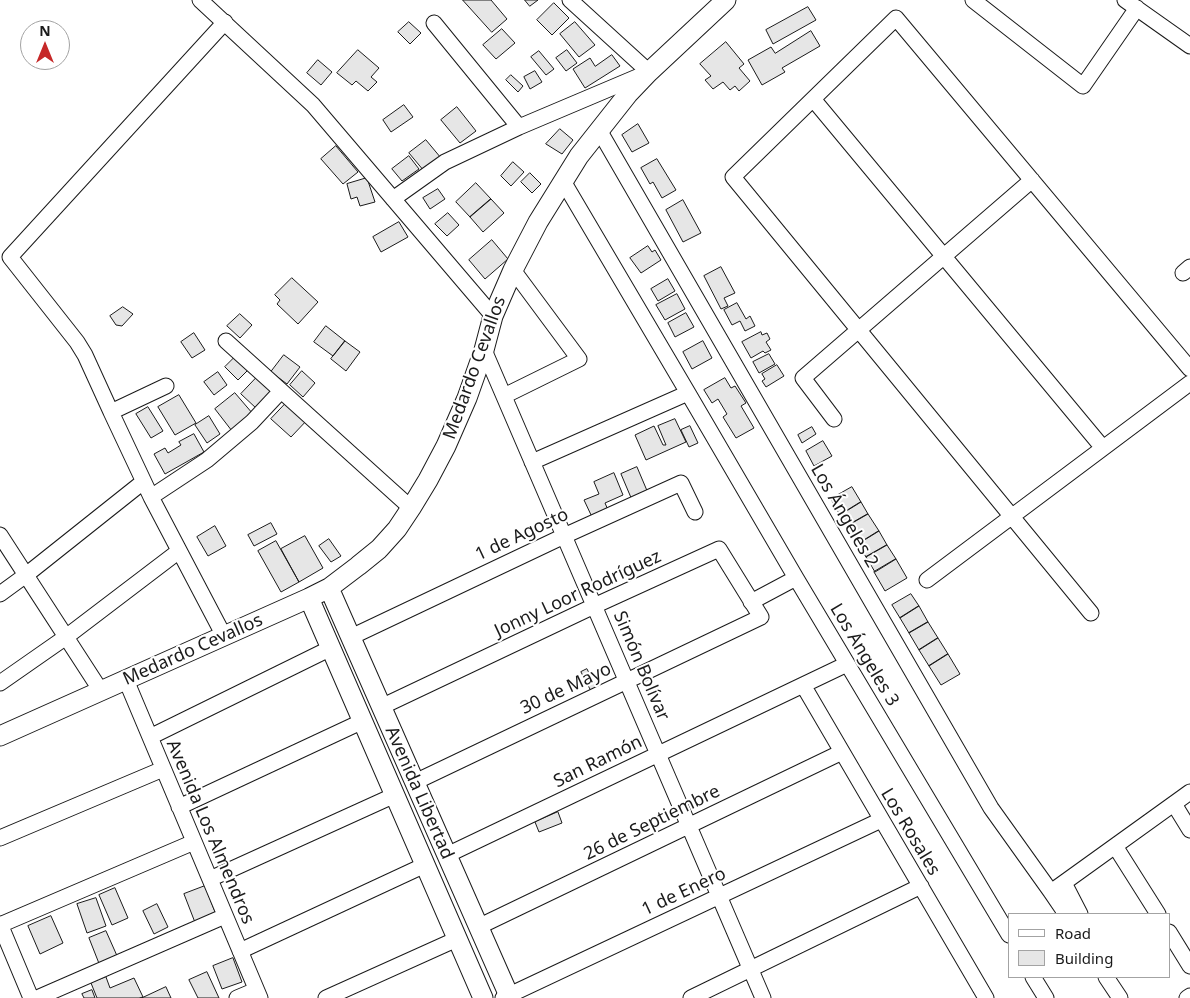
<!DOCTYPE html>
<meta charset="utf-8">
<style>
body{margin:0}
#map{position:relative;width:1190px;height:998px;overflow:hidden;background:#fff;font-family:"Noto Sans",sans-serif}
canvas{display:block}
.legend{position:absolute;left:1008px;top:913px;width:162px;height:65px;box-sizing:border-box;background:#fff;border:1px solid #a3a3a3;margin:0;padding:6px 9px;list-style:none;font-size:15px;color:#1a1a1a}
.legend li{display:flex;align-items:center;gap:10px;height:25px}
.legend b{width:25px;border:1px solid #a3a3a3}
.north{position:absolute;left:20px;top:20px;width:50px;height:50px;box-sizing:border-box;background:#fff;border:1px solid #a3a3a3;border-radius:50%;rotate:0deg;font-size:14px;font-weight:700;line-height:20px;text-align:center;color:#1a1a1a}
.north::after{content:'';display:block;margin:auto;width:18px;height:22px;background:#c62828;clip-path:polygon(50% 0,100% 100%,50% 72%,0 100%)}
</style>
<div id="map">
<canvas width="1190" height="998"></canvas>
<ul class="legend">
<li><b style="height:6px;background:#fff"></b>Road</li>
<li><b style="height:14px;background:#e6e6e6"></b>Building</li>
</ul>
<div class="north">N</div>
</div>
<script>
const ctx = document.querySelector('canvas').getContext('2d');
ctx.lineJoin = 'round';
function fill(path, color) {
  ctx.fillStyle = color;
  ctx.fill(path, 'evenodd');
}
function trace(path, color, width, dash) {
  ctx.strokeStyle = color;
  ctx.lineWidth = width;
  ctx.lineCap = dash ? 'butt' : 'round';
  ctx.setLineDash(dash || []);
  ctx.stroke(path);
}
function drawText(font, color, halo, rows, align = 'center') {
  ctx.font = font + ' "Noto Sans",sans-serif';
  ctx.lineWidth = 4;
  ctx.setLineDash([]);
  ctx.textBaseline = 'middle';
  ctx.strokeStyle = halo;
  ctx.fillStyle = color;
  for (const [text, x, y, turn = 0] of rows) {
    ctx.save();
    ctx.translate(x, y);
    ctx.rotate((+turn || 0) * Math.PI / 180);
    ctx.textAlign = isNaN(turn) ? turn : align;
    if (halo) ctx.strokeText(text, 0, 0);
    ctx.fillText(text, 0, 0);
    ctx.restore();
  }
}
const building = new Path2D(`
 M463,0H491L507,19L492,32Z
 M525,0H538L530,6Z
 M554,3L569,18L552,35L537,20Z
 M808,7L816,20L773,44L766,30Z
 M409,22L421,33L410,44L398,32Z
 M575,22L595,45L579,57L560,34Z
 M502,29L515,43L496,59L483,45Z
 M811,31L820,46L782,68L785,72L762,85L748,60L771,47L775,53Z
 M726,42L744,64L739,68L750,81L739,91L735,86L730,90L723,82L713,89L705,80L711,76L700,64Z
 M358,50L379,68L371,77L377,82L368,91L356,81L352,85L337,73Z
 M567,50L577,63L566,71L556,58Z
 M539,51L554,69L546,75L531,57Z
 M612,55L620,66L585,88L573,69L590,58L595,66Z
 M318,60L332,72L321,85L307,73Z
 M535,71L542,82L530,89L524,77Z
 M511,75L523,86L518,92L506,80Z
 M404,105L413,117L391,132L383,120Z
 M457,107L476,131L460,143L441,120Z
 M638,124L649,143L632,152L622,135Z
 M560,129L573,140L562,154L546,144Z
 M426,140L441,158L424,171L409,153Z
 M336,146L358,172L343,184L321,159Z
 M409,156L419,169L402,181L392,169Z
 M657,159L676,190L662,198L653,182L650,184L641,168Z
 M513,162L524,172L511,186L501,176Z
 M530,173L541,184L532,193L521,182Z
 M367,178L375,202L360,206L357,197L351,199L347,184Z
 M476,183L491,199L470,217L456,202Z
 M438,189L445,199L430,209L423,198Z
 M491,199L504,213L483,232L470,217Z
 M683,200L701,233L683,242L666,210Z
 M448,213L459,225L447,236L435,224Z
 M399,222L408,237L381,252L373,237Z
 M492,240L508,259L485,279L469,260Z
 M648,246L652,252L655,250L661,260L641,273L630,258Z
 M721,267L735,293L724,298L728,306L721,309L704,276Z
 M292,278L318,302L298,324L277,304L280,300L275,295Z
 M668,279L675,291L658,301L651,289Z
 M677,294L685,309L665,320L656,305Z
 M737,303L746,319L750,316L755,326L745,331L740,321L732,325L724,310Z
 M123,307L133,314L122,326L116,325L110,316Z
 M686,313L694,327L675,337L668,323Z
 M240,314L252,325L240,338L227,326Z
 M326,326L345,341L333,356L314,342Z
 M761,332L762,335L767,333L770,339L766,342L771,350L765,353L763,351L751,358L742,342Z
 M194,333L205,350L192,358L181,342Z
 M345,341L360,352L346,371L331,359Z
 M703,341L712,358L692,369L683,352Z
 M769,354L775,364L759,373L753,362Z
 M237,355L250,368L238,380L225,367Z
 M284,355L300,367L287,384L271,372Z
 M777,365L784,376L766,387L762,381L765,379L762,374Z
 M302,371L315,383L303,397L290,385Z
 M218,372L227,385L214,395L204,382Z
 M260,374L276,389L257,409L241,394Z
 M725,378L731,388L735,386L746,403L741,406L754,428L736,438L723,417L727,414L718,399L712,403L704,390Z
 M235,393L253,414L232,431L215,409Z
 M179,395L196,423L175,435L158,407Z
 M289,400L309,418L291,437L271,419Z
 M148,407L163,431L151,438L136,414Z
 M209,416L220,434L207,443L195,425Z
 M675,419L686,442L646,460L635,435L654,426L663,445H666L658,426Z
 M690,426L698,443L689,447L681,430Z
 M812,427L816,434L802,443L798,435Z
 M194,434L204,452L165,474L154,454L165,448L168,453L181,445L179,442Z
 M823,441L832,456L814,466L806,451Z
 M637,467L648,493L632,500L621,474Z
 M614,473L623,495L605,503L608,510L592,517L584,500L599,494L594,482Z
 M852,487L861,502L840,515L831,499Z
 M861,502L868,514L847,526L840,515Z
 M868,514L879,531L858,544L847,526Z
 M271,523L277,534L254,546L248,535Z
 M215,526L226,546L208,556L197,537Z
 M879,531L887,545L866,557L858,544Z
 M305,536L323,568L299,582L281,549Z
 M329,539L341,556L331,562L319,546Z
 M276,541L299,582L281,592L258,551Z
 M887,545L896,559L875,572L866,557Z
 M896,559L907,578L885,591L874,572Z
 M911,594L919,606L900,618L892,605Z
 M919,606L928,622L909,633L900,618Z
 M928,622L938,638L919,650L909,633Z
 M938,638L948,654L929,666L919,650Z
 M948,654L960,674L941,685L929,666Z
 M587,669L598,690L592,693L581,672Z
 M558,812L562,823L539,832L535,822Z
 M205,886L217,917L196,925L184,894Z
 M115,888L128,918L112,925L99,895Z
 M96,898L106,926L87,933L77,904Z
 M157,904L168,927L154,934L143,911Z
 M51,916L63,943L40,954L28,926Z
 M106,931L118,958L100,966L89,938Z
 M233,958L242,982L222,989L213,966Z
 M207,972L219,998H198L189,980Z
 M106,977L110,988L134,978L143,997L139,998H97L91,983Z
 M166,987L171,998H142Z
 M92,990L95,998H84L82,994Z`);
fill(building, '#e6e6e6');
trace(building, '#1a1a1a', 1);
const minor = new Path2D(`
 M200,0L313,105L493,316
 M973,0L1083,86L1137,8
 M1125,0L1190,46
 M434,23L519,127
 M813,99L1103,448
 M599,130L991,808L1051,892L1066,914
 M563,181L688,393L796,578L1009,935
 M393,199L445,162L519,127L649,72L570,0
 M1183,273L1190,267
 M226,341L411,508
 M484,350L763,998
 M166,386L111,412L151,497L224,636
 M504,396L579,359L513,270
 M111,412L85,355L77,342L10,257L225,22
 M834,419L803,378L1032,180
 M532,462L688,393
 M151,497L207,460L252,422L281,391
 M0,535L101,691
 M927,580L1190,383
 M0,594L26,575L143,482
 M751,602L796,578
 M1091,613L733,177L896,18L1190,369
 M351,637L564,536L681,483L695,512
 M126,680L260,998
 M0,683L66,637L179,551
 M803,685L986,998
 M381,707L594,606L719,549L761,617L415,782
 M150,737L331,648
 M1174,804L1190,830
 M179,807L363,721
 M0,838L163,769
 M1115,846L1158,914
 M447,855L847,664
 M210,879L395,795
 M1064,883L1080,914
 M1051,892L1190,792
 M0,924L31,998
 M0,925L194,842
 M478,927L842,752
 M1169,932L1190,966
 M240,951L425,865
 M1033,977L1046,998
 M1106,977L1120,998
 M37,998L225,916
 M237,998L256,990
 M326,998L457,939
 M503,998L881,820
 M691,998L921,886
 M1187,998L1190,996`);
const tertiary = new Path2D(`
 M329,588L510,998
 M309,598L483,998
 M0,736L309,598L329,588L358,566L379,549L397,529L411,508L428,480L446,446L467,398L484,350L493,316L513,270L538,222L579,156L628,94L649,72L726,0`);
trace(minor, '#1a1a1a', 17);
trace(tertiary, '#1a1a1a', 21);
trace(minor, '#fff', 15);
trace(tertiary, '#fff', 19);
drawText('18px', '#1a1a1a', '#fff', [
 ["Medardo Cevallos",475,368,-70],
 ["Los Ángeles 2",844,516,60],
 ["1 de Agosto",522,535,-25],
 ["Jonny Loor Rodríguez",578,594,-25],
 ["Medardo Cevallos",193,650,-24],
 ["Los Ángeles 3",864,655,59],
 ["Simón Bolívar",641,666,67],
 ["30 de Mayo",566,689,-25],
 ["San Ramón",598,762,-26],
 ["Avenida Libertad",419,793,66],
 ["26 de Septiembre",652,823,-26],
 ["Avenida Los Almendros",210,832,67],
 ["Los Rosales",910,832,59],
 ["1 de Enero",684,892,-25]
]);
</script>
